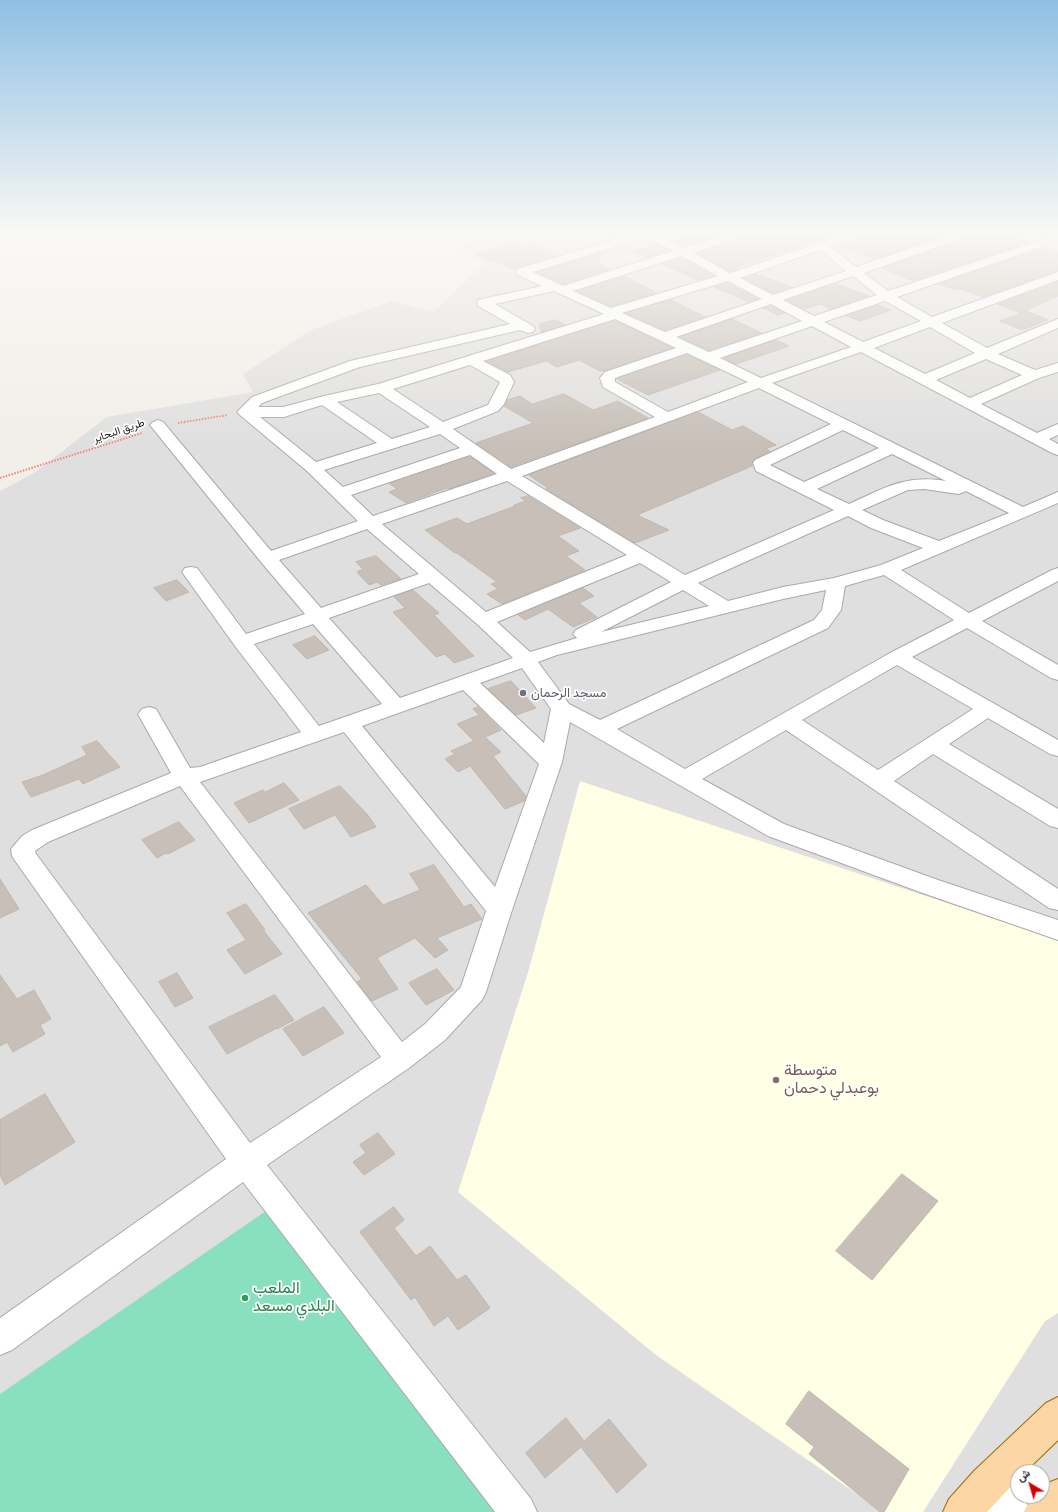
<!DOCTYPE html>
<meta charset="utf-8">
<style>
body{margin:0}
#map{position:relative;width:1058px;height:1512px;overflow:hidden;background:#f2efe9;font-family:Manrope,Vazirmatn,sans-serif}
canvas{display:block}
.north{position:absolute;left:1010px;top:1464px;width:40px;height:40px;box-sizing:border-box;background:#fff;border:1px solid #a7a7a7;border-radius:50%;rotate:322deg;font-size:11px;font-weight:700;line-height:16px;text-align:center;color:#222}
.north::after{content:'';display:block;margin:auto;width:14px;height:18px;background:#d40000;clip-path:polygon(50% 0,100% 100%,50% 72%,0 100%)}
</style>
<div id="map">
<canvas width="1058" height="1512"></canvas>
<div class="north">ش</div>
</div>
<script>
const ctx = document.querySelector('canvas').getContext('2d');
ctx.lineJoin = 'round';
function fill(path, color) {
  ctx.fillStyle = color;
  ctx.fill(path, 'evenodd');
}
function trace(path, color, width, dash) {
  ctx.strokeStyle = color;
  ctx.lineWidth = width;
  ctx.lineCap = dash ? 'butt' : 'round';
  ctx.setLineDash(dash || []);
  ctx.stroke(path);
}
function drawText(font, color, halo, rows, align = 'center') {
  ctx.font = font + ' Manrope,Vazirmatn,sans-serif';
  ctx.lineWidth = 3.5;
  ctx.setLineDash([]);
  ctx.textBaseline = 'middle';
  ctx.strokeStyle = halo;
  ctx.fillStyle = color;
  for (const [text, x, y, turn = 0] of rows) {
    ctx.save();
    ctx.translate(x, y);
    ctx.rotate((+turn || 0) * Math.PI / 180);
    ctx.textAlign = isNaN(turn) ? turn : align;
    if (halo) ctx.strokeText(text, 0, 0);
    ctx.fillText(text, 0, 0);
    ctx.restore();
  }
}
fill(new Path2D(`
 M476,233H1058V1512H0V491L34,473L107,417L253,392L243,374L311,330L392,301L433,312L486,262L459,251ZM1018,1472H1042V1496H1018Z`), '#e0dfdf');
fill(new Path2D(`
 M580,781L1058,940V1313L1045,1321L923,1512H883L656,1355L458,1192L529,969Z`), '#ffffe5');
fill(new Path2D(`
 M279,1202L509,1512H0V1394Z`), '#88e0be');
const building = new Path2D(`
 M672,233H727L684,246L675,241L686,239Z
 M750,233H831L832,236L737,267L740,268L730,271L697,253L747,236Z
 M878,233H952L875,259L839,246Z
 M974,233H999L1028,243L913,281L881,268L972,236Z
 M514,244L523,248L533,245L558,255L518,268L516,270L475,254Z
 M659,245L669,251L648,257L633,251Z
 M1043,248L1058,253V271L983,297L961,289L957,290L939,284Z
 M603,252L598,263L610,269L563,284L537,272Z
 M682,258L714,276L699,280L662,264Z
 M756,274L792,287L773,293L744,278Z
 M624,276L657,293L611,306L577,291Z
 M1058,282V296L1020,313L998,304Z
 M728,283L758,299L749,302L714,287Z
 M836,284L869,296L831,309L821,304L804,309L787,300Z
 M671,300L705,317L665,330L626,313Z
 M878,305L891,310L860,321L847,316Z
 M771,306L785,313L778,315L763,308Z
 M1027,311L1048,320L1022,330L1000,321Z
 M732,319L761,333L709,350L680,337Z
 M557,320L565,325L541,332L539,324Z
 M615,321L672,348L604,371H600L579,360L557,367L546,361L508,372L487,361Z
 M776,340L789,346L736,364L724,358Z
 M687,355L720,370L648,395L617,379Z
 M564,394L593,410L618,401L648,418L511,467L476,443L533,423L504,406L507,400L520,396L532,404Z
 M698,412L732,430L743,426L776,445L765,449L770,451L754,459L752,462V466L637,515L669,530L635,543L546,489L548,488L529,475Z
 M470,457L494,473L449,489L447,488L406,503L389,492L397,489L390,484Z
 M528,496L580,528L558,536L579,551L566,556L585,570L502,604L487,594L498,589L491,584L497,582L457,553H455L425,530L457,518L467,524L515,506L514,505L526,501L521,498Z
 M376,556L401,579L381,585L377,582L369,585L357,572L363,569L356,562Z
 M177,580L189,592L166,601L154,588Z
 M583,588L594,596L579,603L597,617L573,627L548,609L525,620L518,615Z
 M413,590L439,613L434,615L474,656L454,663L445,654L436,657L393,612L405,608L394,597Z
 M315,636L329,650L307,659L293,645Z
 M511,681L521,692L536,708L516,715L488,689Z
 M478,707L501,730L485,737L501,752L493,756L526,796L524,801L505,809L470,766L458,772L445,759L455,754L451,751L474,741L457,724L479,715L473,709Z
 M97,741L120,767L83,784L79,779L31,797L22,782L43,775L87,755L82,747Z
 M284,783L299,800L249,823L234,803L263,790L265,792Z
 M340,786L367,814L376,827L351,837L335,815L304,829L289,809Z
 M179,822L195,840L168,854L166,853L157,858L142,840Z
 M434,865L464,907L471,904L482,919L437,938L448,950L435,958L415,938L377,958L398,989L372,1001L357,982L362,979L308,913L366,885L383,905L420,890L410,874Z
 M0,879L19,909L0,918Z
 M246,904L265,930H263L282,954L245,974L227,950L246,940L227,913Z
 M437,969L454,990L426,1005L409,983Z
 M177,973L193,998L175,1007L159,982Z
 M0,975L17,999L34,990L51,1019L40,1025L45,1034L13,1052L7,1042L0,1046Z
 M275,995L294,1020L277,1029V1028L227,1054L209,1027Z
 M324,1007L344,1033L303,1056L283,1029Z
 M45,1094L75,1142L5,1185L0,1175V1120Z
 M378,1133L395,1154L364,1175L353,1162L366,1153L360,1145Z
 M902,1174L938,1201L872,1280L836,1251Z
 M394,1207L404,1220L394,1228L416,1256L430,1246L457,1280L466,1275L490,1308L458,1330L448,1316L434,1326L415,1297L411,1300L360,1232Z
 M809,1391L909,1469L884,1512H880L809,1454L814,1447L786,1424Z
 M566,1418L584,1441L609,1419L647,1465L617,1493L581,1447L545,1478L526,1453Z`);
fill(building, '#c7bfb8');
trace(building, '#c4b6ab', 1);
const minor = new Path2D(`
 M636,233H657L684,248L732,233H749L747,235L693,253L730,273L849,233H866L864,235L830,247L856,267L956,233H973L971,235L864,273L888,291L1041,240H1049L1051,242L1049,244L897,297L932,317L1058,272V280L942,323L987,348L1058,319V328L998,354L1035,370L1058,363V372L1039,378L981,404L1037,433L1058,424V435L1049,439L1058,444V455L1052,453L861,352L772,383L1023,507L1058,492V503L901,570L969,613L1052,570L1058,568V581L982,621L1058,665V680L1051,678L967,628L912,657L1058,740V756L1050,754L988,718L949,744L1058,809V828L1050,826L933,754L894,781L1058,889V910L1049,908L786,730L702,779L784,824L938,880L1058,920V940L920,892L768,836L570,722L562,762L512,910L486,992L482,1000L445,1040L409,1068L267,1165L531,1499L537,1512H495L243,1182L12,1350L0,1355V1318L226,1159L16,862L12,856L11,849L22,836L32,830L171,773L138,714L142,709L149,707L156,709L190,768L200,767L301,732L235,646L182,572L185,568L191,567L197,568L246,634L305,614L261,562L150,425L153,422L158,420L163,422L271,551L358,521L307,471L240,415L237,412L252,397L350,361L510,324L478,306L477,303L478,300L542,286L518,275L516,272L518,269ZM647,237L673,251L563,286L533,272ZM820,250L846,271L773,295L740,278ZM682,256L718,276L611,308L573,291ZM853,276L877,295L814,316L783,300ZM728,281L762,299L665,332L622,313ZM554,291L604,314L378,384L324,396L283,407H258L262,403L360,367L520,330L528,333L533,332L535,329L533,326L495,304ZM885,301L921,321L863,342L824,322ZM771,304L802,321L709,352L676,337ZM615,319L676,348L605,372L600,378L603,387L655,417L511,469L453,429L498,411L504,404L514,382L510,375L483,361ZM812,326L851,347L761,378L720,358ZM930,327L975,353L925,374L874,348ZM687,353L748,382L668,412L615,382V378ZM986,359L1022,375L970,398L936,380ZM470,365L500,382L488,405L443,422L393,389ZM759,388L831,424L755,460L753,463L756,471L834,510L685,575L522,476ZM379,393L430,427L392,439L337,402ZM322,405L377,443L316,462L260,417H284ZM843,430L879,448L804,482L770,465ZM440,434L460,448L343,487L324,470ZM892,454L946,481C906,474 884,488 849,504L817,489ZM470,455L497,474L373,516L351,495ZM507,481L627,555L486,612L382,524ZM924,489L959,494L966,491L1009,513L939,541L883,520L862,510L908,490ZM848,516L871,528L923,548L881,565L834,578L783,587L728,601L698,583ZM367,529L419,574L321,608L279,560ZM640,563L671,582L576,630L573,634L577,638L530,652L497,622ZM884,575L954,620L890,653L685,769L617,729L828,628L841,610L845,586ZM429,583L477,624L513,658L400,698L329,618ZM683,590L709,606L601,632ZM826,590L822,610L814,620L600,720L569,704L538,662L557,655L783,599ZM313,624L382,704L319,726L254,644ZM897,665L973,709L878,770L802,720ZM522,668L551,709L544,743L480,683ZM463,690L539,764L495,887L362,726ZM344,732L486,911L461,987L425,1024L402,1042L200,782ZM180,786L381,1057L250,1143L36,854L35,851L48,842Z
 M987,1466L1000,1471L1018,1491V1496H1023L1031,1512H987L974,1497L969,1484L974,1471Z`);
const major = new Path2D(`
 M1058,1397V1440L1025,1472H1018V1479L987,1512H943L949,1499L974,1471L1046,1403Z
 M1058,1479V1512H1024L1030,1499L1033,1496H1042V1487L1045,1484Z`);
trace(minor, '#a9a9a9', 2);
trace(major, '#a06b00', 2);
trace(new Path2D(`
 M178,423L228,415
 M0,478L142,433`), '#fa8072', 2, [1.5, 1.5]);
fill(minor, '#fff');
fill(major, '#fcd6a4');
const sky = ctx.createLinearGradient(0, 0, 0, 445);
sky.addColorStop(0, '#8fc0e4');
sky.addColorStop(0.52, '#f9f8f5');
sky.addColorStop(1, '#f9f8f500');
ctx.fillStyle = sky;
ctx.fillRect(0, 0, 1058, 445);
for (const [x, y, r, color] of [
 [523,693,4,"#6b7280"],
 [776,1080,4,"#8d6e63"],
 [245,1298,4,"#2e9e5b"]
]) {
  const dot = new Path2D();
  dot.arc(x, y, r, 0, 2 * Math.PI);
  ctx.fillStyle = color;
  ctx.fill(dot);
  trace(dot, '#fff', 1.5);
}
drawText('11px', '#222', '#fff', [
 ["طريق البحاير",119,431,-19]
]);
drawText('13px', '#5b616d', '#fff', [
 ["مسجد الرحمان",531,693]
], 'left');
drawText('16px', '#785e54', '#fff', [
 ["متوسطة",784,1071],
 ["بوعبدلي دحمان",784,1089]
], 'left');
drawText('16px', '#27864d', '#fff', [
 ["الملعب",253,1289],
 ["البلدي مسعد",253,1307]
], 'left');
</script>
